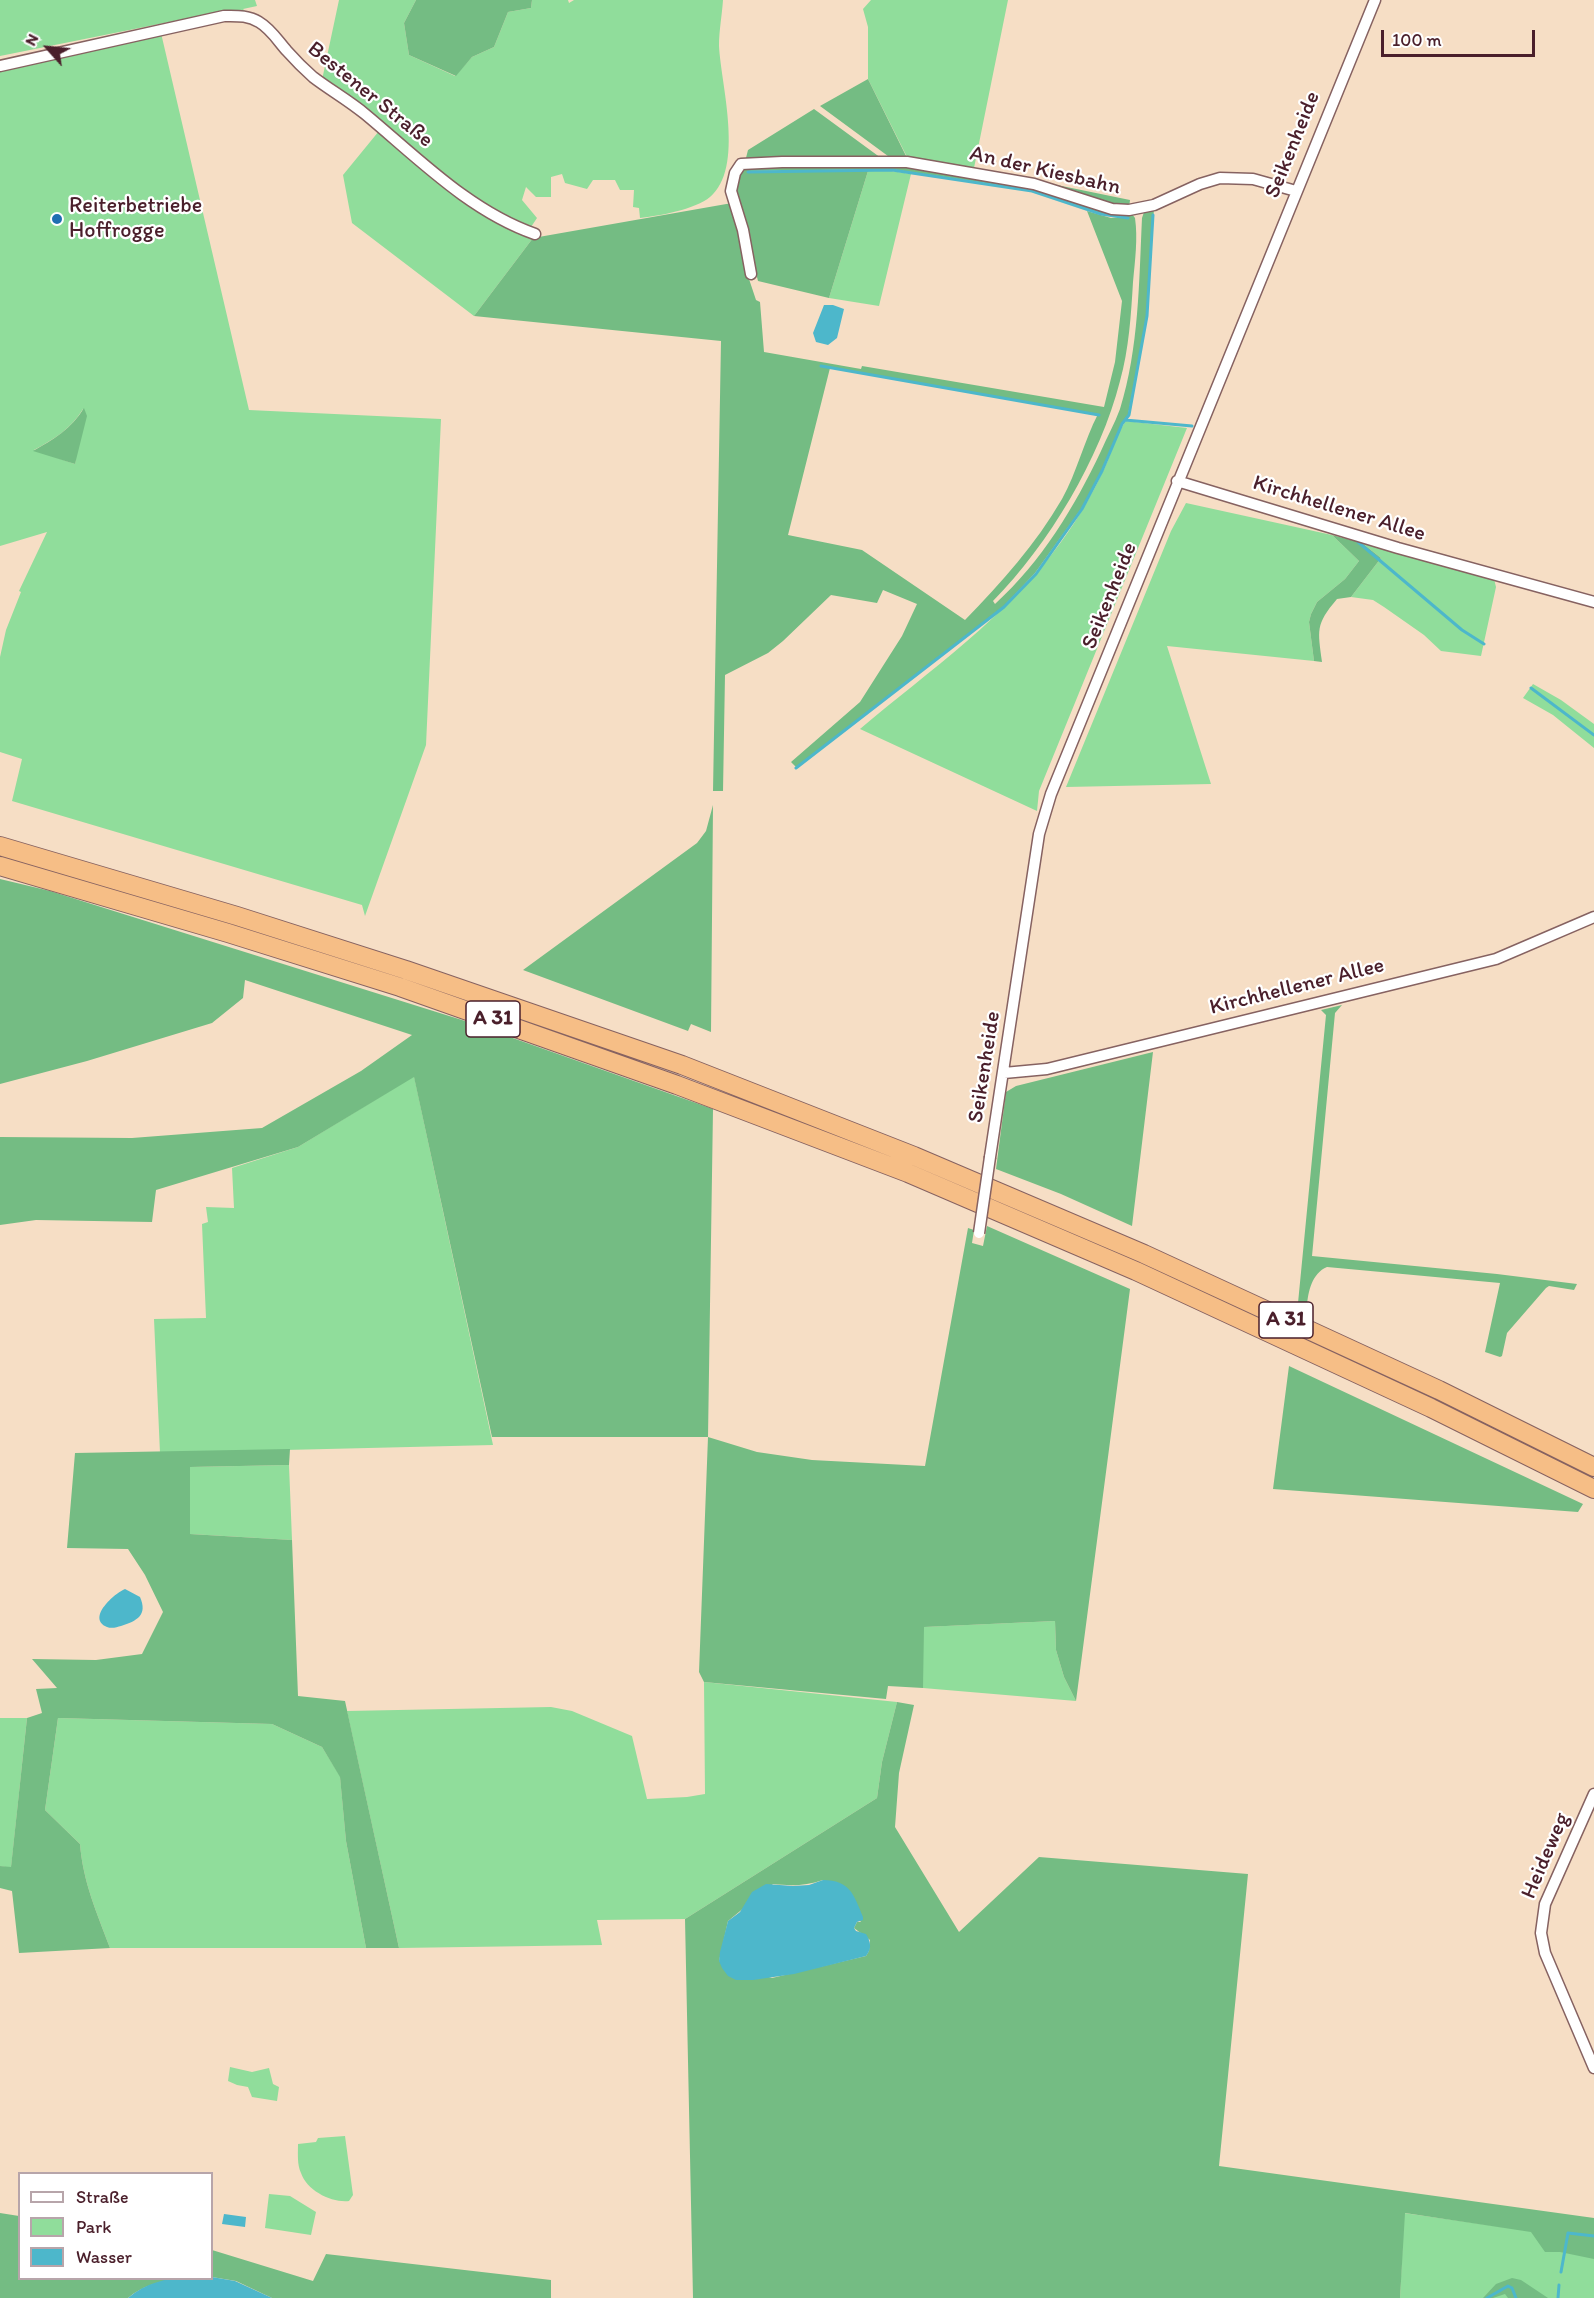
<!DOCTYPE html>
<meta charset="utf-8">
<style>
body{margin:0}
#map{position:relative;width:1594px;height:2298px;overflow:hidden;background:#f6dec5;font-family:Itim,sans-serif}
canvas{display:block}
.legend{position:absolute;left:18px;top:2172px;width:195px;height:108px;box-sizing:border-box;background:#fff;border:2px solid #b7a5aa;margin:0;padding:8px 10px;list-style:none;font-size:18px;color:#4a1f2b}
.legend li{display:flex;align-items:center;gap:12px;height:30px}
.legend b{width:30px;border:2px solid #b7a5aa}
.north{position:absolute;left:18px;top:18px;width:60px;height:60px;-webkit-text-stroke:4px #fff;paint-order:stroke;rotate:297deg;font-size:16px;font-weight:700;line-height:24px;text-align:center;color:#4a1f2b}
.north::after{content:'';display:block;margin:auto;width:21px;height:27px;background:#4a1f2b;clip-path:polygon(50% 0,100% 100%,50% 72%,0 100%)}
.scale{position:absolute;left:1381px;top:30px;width:154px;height:27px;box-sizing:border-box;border:3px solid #4a1f2b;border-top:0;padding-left:8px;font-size:18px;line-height:21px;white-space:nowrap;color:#4a1f2b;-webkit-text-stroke:4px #fff;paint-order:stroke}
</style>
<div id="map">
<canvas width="1594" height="2298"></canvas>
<ul class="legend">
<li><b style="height:8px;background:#fff"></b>Straße</li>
<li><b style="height:16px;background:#90dd9b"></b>Park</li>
<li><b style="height:16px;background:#4db7cb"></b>Wasser</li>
</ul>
<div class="north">N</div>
<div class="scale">100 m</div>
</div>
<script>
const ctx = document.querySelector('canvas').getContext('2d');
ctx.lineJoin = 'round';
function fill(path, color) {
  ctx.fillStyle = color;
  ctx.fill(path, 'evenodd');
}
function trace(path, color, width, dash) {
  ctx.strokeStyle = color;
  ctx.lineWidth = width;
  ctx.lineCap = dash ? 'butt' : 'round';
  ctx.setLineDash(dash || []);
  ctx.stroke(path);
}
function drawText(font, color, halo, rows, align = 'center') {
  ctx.font = font + ' Itim,sans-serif';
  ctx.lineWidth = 4.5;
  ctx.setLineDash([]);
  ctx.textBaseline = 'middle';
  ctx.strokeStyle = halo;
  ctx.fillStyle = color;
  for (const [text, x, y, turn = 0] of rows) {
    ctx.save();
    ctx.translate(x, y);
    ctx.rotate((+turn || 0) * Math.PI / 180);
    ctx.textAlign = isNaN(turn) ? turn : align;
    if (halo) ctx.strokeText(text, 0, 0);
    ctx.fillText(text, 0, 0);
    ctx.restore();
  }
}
fill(new Path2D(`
 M0,0H255L257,6L243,9L246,12L209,14L0,56Z
 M339,0H416L404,23L409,55L455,76L472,57L494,47L508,12L531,8L532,0H568L569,3L574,0H723C722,15 719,31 719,46C721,85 745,168 710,197C696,209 659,216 640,218L639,208L633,207L634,190H620L615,180H593L587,189L565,183L562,174L551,177V197H536L526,187L522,200L537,218L531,227L495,213L322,80Z
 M871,0H1008L974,168L907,157L868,79V27L863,9Z
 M161,33L249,410L441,419L426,745L365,916L362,905L12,801L22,759L0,752V657L6,630L21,592L19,591L47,532L0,546V71L119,45ZM83,409L75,464L34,450C54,439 71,429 83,409Z
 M379,131C412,161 446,188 483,212C499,223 514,235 533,238L474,316L352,223L343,175Z
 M868,171H891L911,174L879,306L829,298Z
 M1126,421L1187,428L1039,791L1037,811L860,729C930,670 1007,617 1061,542C1078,519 1093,493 1105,467C1112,452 1116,434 1126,421Z
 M1186,503L1332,535L1359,561L1345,579L1317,602L1311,614L1309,622L1314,661L1167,646L1211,784L1066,787L1171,531Z
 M1362,543L1494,579L1496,587L1481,656L1441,651L1424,635L1384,607L1373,600L1351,597L1381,558Z
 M1533,684L1561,700L1594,724V748L1553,715L1523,698Z
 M414,1076L493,1445L160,1453L154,1319L206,1318L202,1224L208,1222L206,1207L234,1208L232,1168L298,1147Z
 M289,1465L292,1540L190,1534V1467Z
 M1055,1621L1056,1650L1064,1677L1076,1701L923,1688V1627Z
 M704,1682L897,1702L882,1762L877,1798L685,1919L597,1920L602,1945L399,1948L347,1711L551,1707L572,1711L632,1736L647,1799L687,1797L705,1794Z
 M0,1718H27L11,1868L0,1866Z
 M58,1718L272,1724L322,1747L340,1776L346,1841L366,1948H110C97,1913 83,1882 80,1844L45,1810Z
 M230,2067L252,2072L269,2068L273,2084L279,2087L277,2101L252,2097L248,2087L237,2085L228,2081Z
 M345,2136L353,2195L349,2201C332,2203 307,2191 301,2173C297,2165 298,2153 298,2144L316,2142L318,2138Z
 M269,2194L290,2196L316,2212L311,2235L265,2228Z
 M1404,2213L1594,2240V2298H1400Z`), '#90dd9b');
fill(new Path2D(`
 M416,0H532L531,8L508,12L494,47L472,57L456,76L409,55L404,23Z
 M868,79L907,158L974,168L1130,200L1129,208L892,159L820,106Z
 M814,109L881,158L745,160L744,158H746L748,150Z
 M887,163L1006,180L1132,214L1135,218C1138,238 1135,261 1133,282C1131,315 1129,349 1120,381C1100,459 1049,544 993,601L995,604C1042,561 1074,508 1101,451C1107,437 1115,423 1120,409C1139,348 1139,282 1142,218L1144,212L1154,208L1147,314L1128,415L1122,423L1102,471L1081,509L1035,573L1003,607L796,767L791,762L860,702L902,636L917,604L883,590L877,603L831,595L783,641L768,653L725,675L723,791H713L721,341L474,316L533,238L732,203L747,273L756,300L760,302L764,352L861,369L862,366L1104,407L1115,362L1122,301L1087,211L1111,218L1128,217L1103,214L1032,190L891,169L748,171H868L829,298L758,281L734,186L743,167ZM821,366L1098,414C1084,441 1077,472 1062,499C1036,544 1001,583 965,620L862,550L788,535L830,368Z
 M84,408L87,416L75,464L33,451C54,439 71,429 84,408Z
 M1332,535L1362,543L1381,558L1351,597L1337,599C1315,625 1318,630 1322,662L1314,661L1309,622L1311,614L1317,602L1345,579L1359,561Z
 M713,805L711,1032L691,1024L688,1031L523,970L697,843L706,831Z
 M0,879L50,891L462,1020L713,1109L708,1437L757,1452L812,1460L925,1466L968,1228L974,1230L972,1243L983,1246L987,1226L1130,1289L1076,1701L1064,1677L1056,1650L1055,1621L924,1627L923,1688L888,1686L886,1699L704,1682L699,1672L708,1437H492L414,1077L298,1147L156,1190L152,1222L36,1220L0,1225V1137L132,1138L262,1128L361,1071L412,1035L245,980L243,998L212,1023L87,1061L0,1084Z
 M1342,1005L1335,1013L1312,1256L1497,1274L1577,1284L1574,1290L1549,1286L1546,1288L1507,1333L1502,1356L1500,1357L1485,1352L1500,1283L1327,1267C1312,1273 1308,1292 1307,1306L1298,1303L1326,1015L1321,1010Z
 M1153,1052L1132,1226L1061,1194L996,1169L1006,1092L1016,1086Z
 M1289,1366L1583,1504L1578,1512L1273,1489Z
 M290,1449L289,1465L190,1467V1534L292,1540L298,1696L345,1701L399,1948H366L346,1841L340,1777L322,1747L272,1724L58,1718L45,1810L80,1844C83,1882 97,1913 110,1948L19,1953L12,1891L0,1888V1866L11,1867L27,1718L42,1713L36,1689L57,1688L32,1659L96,1660L142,1654L163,1612L145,1575L128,1549L67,1548L75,1453Z
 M897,1702L914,1705L899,1773L895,1827L959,1932L1039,1857L1248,1874L1219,2166L1594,2218V2259L1560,2252H1545L1531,2232L1405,2213L1400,2298H693L685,1919L877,1798L882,1762ZM823,1880L861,1922H857L854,1928L870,1940L869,1951L866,1956L772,1978L719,1961L728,1921L773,1884C791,1886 805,1886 823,1880Z
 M0,2213L19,2216L20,2278L175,2279C157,2282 142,2286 128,2298H0Z
 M212,2250L313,2281L326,2254L551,2280V2298H272L236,2281L212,2277Z
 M1512,2278L1521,2280L1548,2298H1508L1505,2294L1493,2298H1483L1496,2284Z`), '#74bc83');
fill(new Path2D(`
 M824,305H833L844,309L837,338L828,345L816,342L813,333Z
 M125,1589L140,1597C148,1615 137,1621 121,1626C117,1627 112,1629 107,1627C86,1618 115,1593 125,1589Z
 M823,1880C850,1880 854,1895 863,1917V1920L857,1922L854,1928L856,1931L866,1934C871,1942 872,1949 866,1956L794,1974L753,1980H736L728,1976L722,1968L719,1961L720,1952L728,1921L740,1912L752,1892L766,1884L793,1886L809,1885Z
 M224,2214L246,2217L245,2227L222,2224Z
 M212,2277L235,2281L272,2298H128C146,2283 165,2278 188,2278C196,2278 206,2279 212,2277Z`), '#4db7cb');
trace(new Path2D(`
 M748,172L892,170L1032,191L1101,214L1128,218
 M821,366L1099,415
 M1125,420L1192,426
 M1358,542L1462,630L1484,644
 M1531,688L1594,735
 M796,768L1004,607L1036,574L1082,509L1102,471L1122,424L1129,415L1147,316L1153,215
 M1561,2272L1568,2233L1594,2236
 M1487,2298L1508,2286L1512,2288L1516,2298
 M1558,2298L1559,2285`), '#4db7cb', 3);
const street = new Path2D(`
 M0,66L224,16C236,16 248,15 259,22C271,29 278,41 287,51C295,60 304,69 313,77C330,90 348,100 365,114C417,157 469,211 535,234
 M751,274L743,230L731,191L735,173L741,164L782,162H907L1034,184L1112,209L1129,210L1154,205L1200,184L1220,178L1253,179L1296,191
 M1177,481L1398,548L1594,602
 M1004,1073L1047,1069L1496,959L1594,917
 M990,1157L1039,834L1051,794L1375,0
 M1594,1794L1545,1904L1541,1933L1545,1953L1594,2068`);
const highway = new Path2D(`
 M0,846L237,916L406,970L682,1065L914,1156L1144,1254L1439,1390L1594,1467
 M0,866L228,933L400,987L677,1085L908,1173L1136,1271L1431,1408L1594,1489`);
trace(street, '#866261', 13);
trace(highway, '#866261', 20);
trace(street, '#fff', 10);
trace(highway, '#f6be86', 18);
const streetBridge = new Path2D(`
 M979,1233L990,1157`);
trace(streetBridge, '#866261', 13, []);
trace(streetBridge, '#fff', 10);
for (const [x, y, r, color] of [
 [57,219,6,"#1f6fb2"]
]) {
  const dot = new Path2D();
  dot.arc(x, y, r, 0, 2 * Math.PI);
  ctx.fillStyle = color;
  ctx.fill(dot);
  trace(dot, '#fff', 2);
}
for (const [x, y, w] of [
 [493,1019,54],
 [1286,1320,54]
]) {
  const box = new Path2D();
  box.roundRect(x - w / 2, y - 18, w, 36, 4.5);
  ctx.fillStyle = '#fff';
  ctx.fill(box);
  trace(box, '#4a1f2b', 1.5);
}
drawText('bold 21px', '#4a1f2b', null, [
 ["A 31",493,1019],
 ["A 31",1286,1320]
]);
drawText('22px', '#4a1f2b', '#fff', [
 ["Bestener Straße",370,95,39],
 ["Seikenheide",1293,145,-68],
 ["An der Kiesbahn",1045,171,13],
 ["Kirchhellener Allee",1339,509,17],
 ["Seikenheide",1110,596,-68],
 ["Kirchhellener Allee",1297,987,-14],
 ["Seikenheide",985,1067,-81],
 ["Heideweg",1546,1856,-67]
]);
drawText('22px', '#4a1f2b', '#fff', [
 ["Reiterbetriebe",69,206],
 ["Hoffrogge",69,231]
], 'left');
</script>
